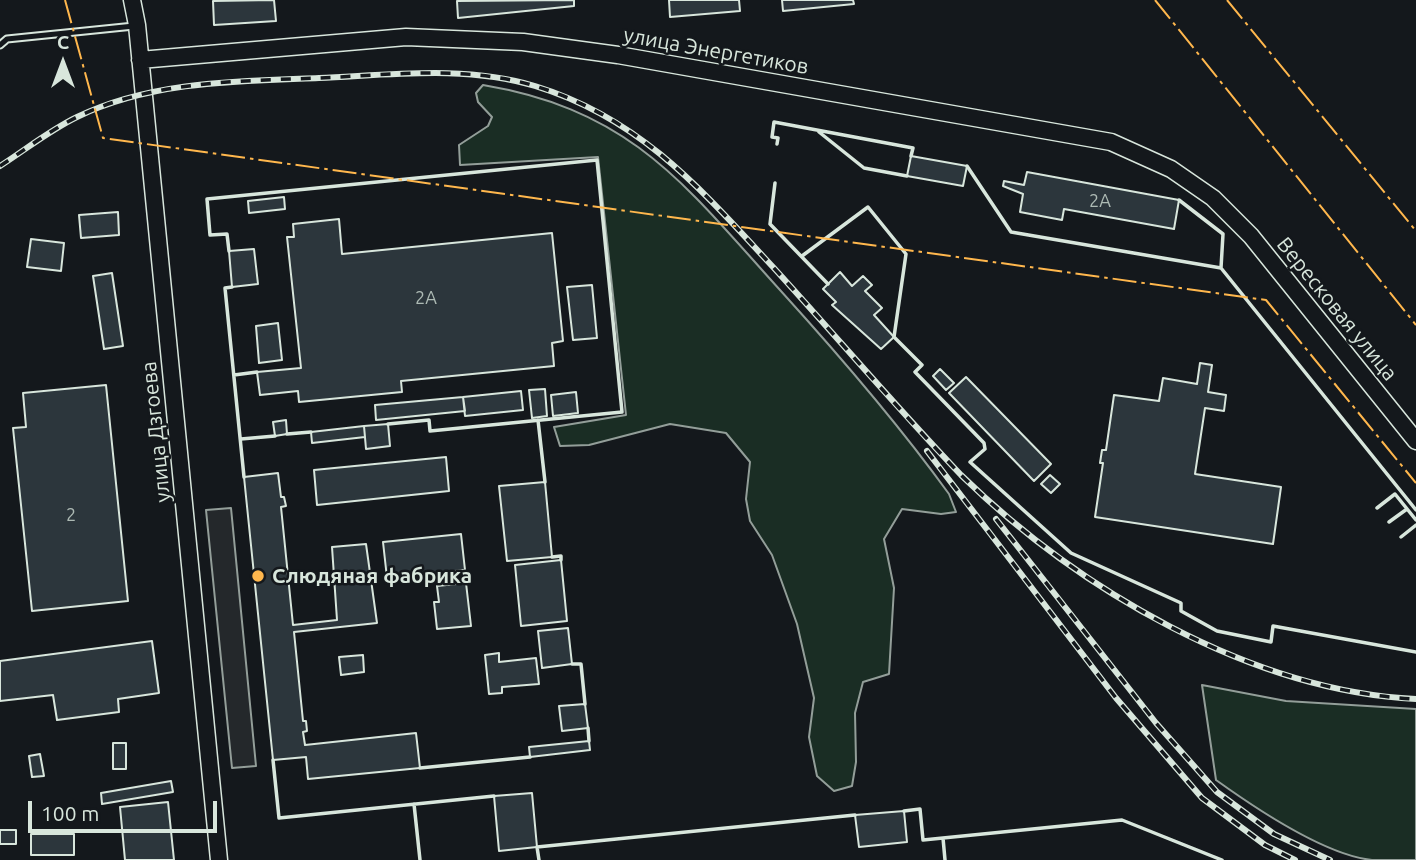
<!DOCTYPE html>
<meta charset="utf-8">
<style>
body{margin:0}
#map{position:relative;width:1416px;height:860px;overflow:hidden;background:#14181c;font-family:Ubuntu,sans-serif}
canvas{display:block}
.north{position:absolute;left:28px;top:28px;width:70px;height:70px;-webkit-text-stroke:5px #14181c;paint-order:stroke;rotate:0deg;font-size:19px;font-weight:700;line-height:28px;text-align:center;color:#d8e6dc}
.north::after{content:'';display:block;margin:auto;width:24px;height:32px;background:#d8e6dc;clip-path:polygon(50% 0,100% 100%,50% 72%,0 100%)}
.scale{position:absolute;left:28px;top:801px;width:189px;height:32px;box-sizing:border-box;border:4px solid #d8e6dc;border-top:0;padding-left:9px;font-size:21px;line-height:24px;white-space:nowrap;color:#d8e6dc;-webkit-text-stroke:5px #14181c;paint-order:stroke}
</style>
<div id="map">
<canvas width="1416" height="860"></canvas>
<div class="north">С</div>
<div class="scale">100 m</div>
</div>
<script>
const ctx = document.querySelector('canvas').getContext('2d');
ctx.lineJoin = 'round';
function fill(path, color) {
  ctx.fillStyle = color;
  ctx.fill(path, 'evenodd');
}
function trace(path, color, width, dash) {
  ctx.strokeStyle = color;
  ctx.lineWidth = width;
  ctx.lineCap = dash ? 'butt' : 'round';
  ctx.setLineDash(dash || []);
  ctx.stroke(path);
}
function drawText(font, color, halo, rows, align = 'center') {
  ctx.font = font + ' Ubuntu,sans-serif';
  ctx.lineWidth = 5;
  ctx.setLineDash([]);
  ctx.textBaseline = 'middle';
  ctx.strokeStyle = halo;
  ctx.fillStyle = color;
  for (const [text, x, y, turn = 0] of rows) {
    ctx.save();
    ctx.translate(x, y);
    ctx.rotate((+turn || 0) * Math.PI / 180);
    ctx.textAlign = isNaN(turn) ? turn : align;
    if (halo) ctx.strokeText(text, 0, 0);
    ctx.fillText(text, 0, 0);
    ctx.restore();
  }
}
const green = new Path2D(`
 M483,85C632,110 685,185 780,290C839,355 897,422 949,494L956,512L941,514L902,509L884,539L894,588L889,674L863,682L855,713L856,762L852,786L834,791L817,776L809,737L814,698L797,624L772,555L750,521L746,499L750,462L726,433L670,424L589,445L560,446L554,427L626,415L598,157L460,165L459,145L488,126L492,117L478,102L476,93Z
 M1202,685L1286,701L1416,709V860C1402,860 1386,860 1372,860C1324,855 1255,808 1216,780Z`);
fill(green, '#1a2d24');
trace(green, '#939e99', 2);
const parking = new Path2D(`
 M231,508L256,766L232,768L206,510Z`);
fill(parking, '#24282b');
trace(parking, '#939e99', 2);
const building = new Path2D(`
 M274,0L276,21L214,25L213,1Z
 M574,0V6L458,18L457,1Z
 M669,0H739L740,11L670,17Z
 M782,0H853L854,4L783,11Z
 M911,156L967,166L963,186L907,176Z
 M1027,172L1179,200L1174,229L1064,209L1062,220L1020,212L1023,194L1003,186L1004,181L1024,185Z
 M284,197L285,209L249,213L248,201Z
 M118,212L119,235L81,238L79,215Z
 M339,219L342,254L552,233L563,341L552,343L554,366L401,381L402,392L299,402L298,391L260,395L257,372L301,368L287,237H294L293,224Z
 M31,239L64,243L61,271L27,267Z
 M254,249L258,284L232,287L229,251Z
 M840,272L852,286L863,276L872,285L865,291L882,308L874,315L894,337L881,349L832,305L836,302L823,289Z
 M112,273L123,346L104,349L93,276Z
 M592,285L597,338L573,340L567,287Z
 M278,323L282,360L259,363L256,326Z
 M1200,363L1212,365L1208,392L1226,395L1224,411L1205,408L1195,474L1281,487L1273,544L1095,517L1103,463H1100L1102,450H1106L1114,395L1159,401L1163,378L1197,384Z
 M940,369L954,383L946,390L933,376Z
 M966,377L1051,464L1034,481L949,393Z
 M106,385L128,601L32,611L13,428L26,427L23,393Z
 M545,389L547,416L532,418L529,390Z
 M521,391L523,410L465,416L463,397Z
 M576,392L578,413L553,416L551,395Z
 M463,397L465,411L376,420L375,405Z
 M286,420L287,434L275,436L273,422Z
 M388,424L390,446L366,449L364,426Z
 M364,426L365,437L312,443L311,432Z
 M446,457L449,491L317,505L314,470Z
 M278,473L281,497H284L286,506L281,507L293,625L337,620L332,547L366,544L377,623L294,632L303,721H306L307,731L303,732L305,745L416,733L420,768L308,779L306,757L273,760L244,477Z
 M1050,475L1060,484L1051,493L1041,484Z
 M545,482L552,557L507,561L499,486Z
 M461,534L465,570L387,578L383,542Z
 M561,560L567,621L521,626L515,565Z
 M466,583L471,626L437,629L434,602H439L437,586Z
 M568,628L572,664L542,668L538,631Z
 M152,641L159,693L118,699L119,712L57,720L53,695L0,701V661Z
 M499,653V662L536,658L539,684L502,687V693L489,694L485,655Z
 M363,655L364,672L341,675L339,657Z
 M585,704L588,728L562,731L559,706Z
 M589,741L590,750L530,757L529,747Z
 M113,743H126V769H113Z
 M40,754L44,776L32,777L29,756Z
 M171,781L173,792L102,804L101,793Z
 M532,793L537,847L499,851L494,796Z
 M168,802L174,860H125L120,807Z
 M904,811L907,842L859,847L855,815Z
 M0,830H16V844H0Z
 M31,834H74V855H31Z`);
fill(building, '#2c363c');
trace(building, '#d8e6dc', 2);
const lane = new Path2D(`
 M0,45L7,39L134,26`);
const secondary = new Path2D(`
 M132,0L137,25L219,860
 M140,60L406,37L523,42L618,55L1111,142L1171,169L1213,198L1251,236L1416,441`);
trace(lane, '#d8e6dc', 9);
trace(secondary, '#d8e6dc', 19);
trace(lane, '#14181c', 5);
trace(secondary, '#14181c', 16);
const rail = new Path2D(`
 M0,166C25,150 50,130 77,117C151,81 238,81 319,78C390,75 466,65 535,86C640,118 701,189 773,267C836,336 896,407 961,475C1077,588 1250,691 1416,699
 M927,451L1116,698L1202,798L1265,845L1295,860
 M996,519L1156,723L1217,792L1274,834L1330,860`);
trace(rail, '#d8e6dc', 6);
trace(rail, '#14181c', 3.5, [10]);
trace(new Path2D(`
 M819,132L864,168L907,176
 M777,144L778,138L772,137L774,122L913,148L911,156
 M967,166L1011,232L1221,268L1416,510
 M775,183L770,224L828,284
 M1179,200L1223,234L1221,268
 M229,251L227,234L210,235L207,199L597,160L622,412L430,431L429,420L388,424
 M802,256L868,207L906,254L894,337L922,365L915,372L984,443L985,449L970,462L1071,553L1181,603V611L1217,631L1271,642L1273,626L1416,652
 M232,287L225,288L244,477
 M234,375L257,372
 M538,420L545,482
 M287,434L311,432
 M241,439L275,436
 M1377,508L1395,494L1416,520
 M1389,522L1407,509
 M1401,537L1416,525
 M552,557L561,556V560
 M572,664H581L585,704
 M588,728L589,741
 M273,760L279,818L494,796
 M420,768L530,757
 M414,804L420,860
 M904,811L920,809L923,840L1122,820L1222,860
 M943,838L945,860
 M539,860L537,847L855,815`), '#d8e6dc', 3.5);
trace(new Path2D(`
 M65,0L103,138L1266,300L1416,483
 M1155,0L1416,325
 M1227,0L1416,231`), '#ffb74d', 2, [24, 5, 3.5, 5]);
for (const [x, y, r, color] of [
 [258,576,7,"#ffb74d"]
]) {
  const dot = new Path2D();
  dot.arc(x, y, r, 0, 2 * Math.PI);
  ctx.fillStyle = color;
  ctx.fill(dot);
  trace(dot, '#14181c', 2.5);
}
drawText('18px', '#adbab4', null, [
 ["2А",1100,201],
 ["2А",426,298],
 ["2",71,515]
]);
drawText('21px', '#d8e6dc', '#14181c', [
 ["улица Энергетиков",716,51,10],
 ["Вересковая улица",1337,309,51],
 ["улица Дзгоева",156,432,-96]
]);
drawText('bold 21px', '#d8e6dc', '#14181c', [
 ["Слюдяная фабрика",272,576]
], 'left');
</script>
